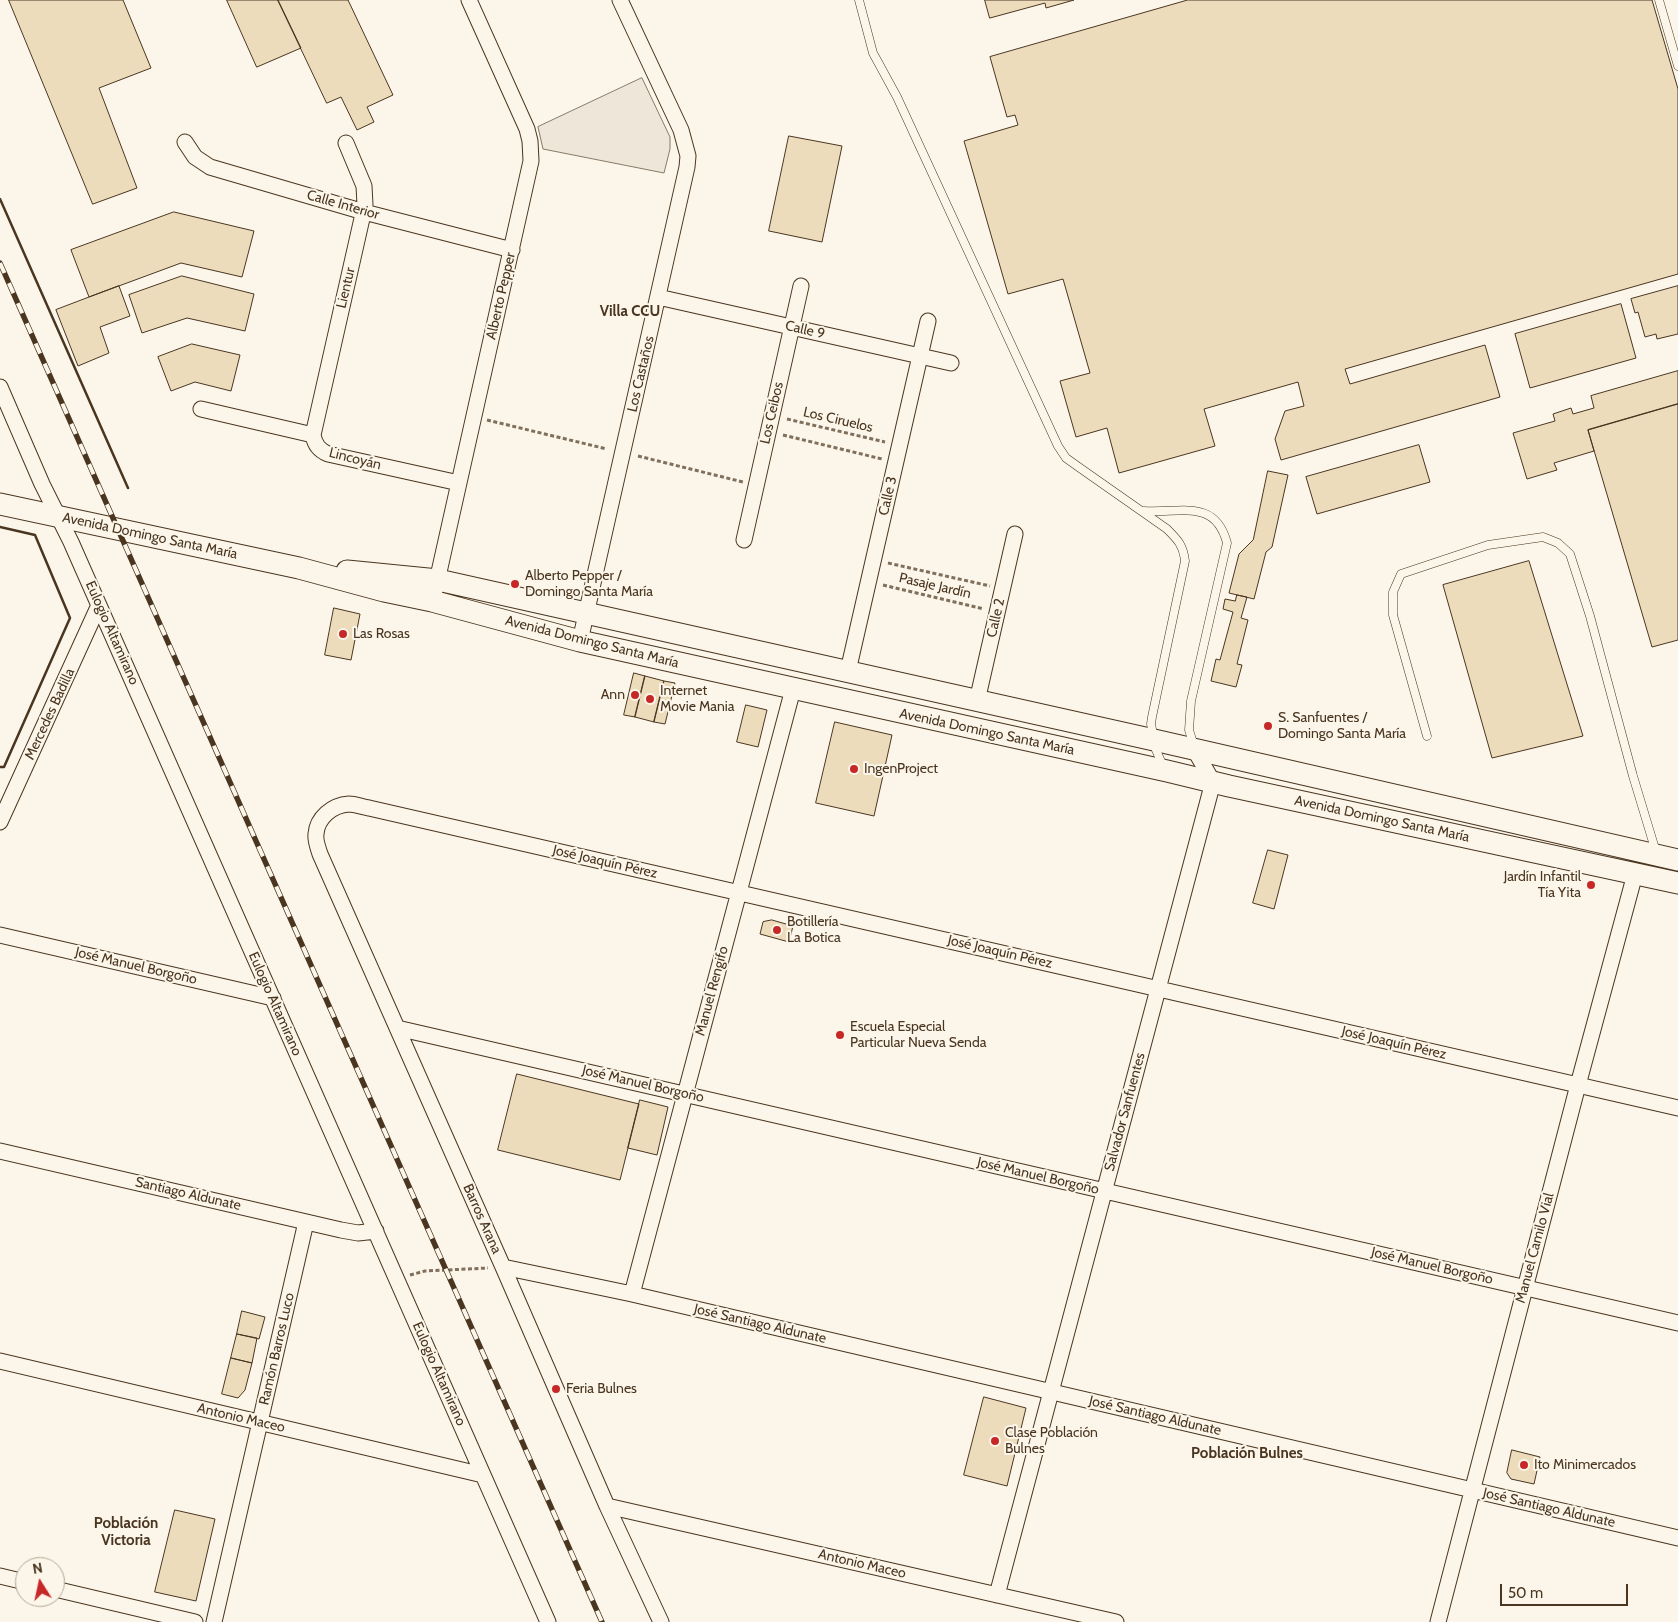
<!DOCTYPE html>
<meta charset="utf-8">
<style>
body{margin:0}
#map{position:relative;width:1678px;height:1622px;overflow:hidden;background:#fbf6e9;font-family:Cabin,sans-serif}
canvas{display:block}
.north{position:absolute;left:15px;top:1557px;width:50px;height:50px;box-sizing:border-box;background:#fbf6e9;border:1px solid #b4a999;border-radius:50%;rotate:350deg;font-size:14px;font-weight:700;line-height:20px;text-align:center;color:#4a3520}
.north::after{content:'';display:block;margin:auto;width:18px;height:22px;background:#c62828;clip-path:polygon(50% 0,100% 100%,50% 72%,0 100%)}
.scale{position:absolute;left:1500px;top:1584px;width:128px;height:22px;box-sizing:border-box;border:2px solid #4a3520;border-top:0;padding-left:6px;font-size:15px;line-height:18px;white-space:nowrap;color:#4a3520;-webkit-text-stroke:4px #fbf6e9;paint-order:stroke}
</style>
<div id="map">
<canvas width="1678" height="1622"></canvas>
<div class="north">N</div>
<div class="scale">50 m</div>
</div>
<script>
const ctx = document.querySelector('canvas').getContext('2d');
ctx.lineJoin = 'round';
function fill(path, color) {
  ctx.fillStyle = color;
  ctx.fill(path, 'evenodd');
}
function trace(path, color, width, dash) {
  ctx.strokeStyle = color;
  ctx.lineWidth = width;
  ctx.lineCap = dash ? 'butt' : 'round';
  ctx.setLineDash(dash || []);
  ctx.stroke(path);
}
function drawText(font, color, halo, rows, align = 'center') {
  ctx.font = font + ' Cabin,sans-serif';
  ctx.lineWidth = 4;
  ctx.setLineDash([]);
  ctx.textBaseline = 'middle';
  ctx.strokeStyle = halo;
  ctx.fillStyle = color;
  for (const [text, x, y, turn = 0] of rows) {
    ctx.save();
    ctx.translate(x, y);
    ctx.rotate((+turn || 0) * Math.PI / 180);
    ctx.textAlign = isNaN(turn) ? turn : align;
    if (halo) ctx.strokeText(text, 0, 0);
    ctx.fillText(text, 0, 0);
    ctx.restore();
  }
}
const green = new Path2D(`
 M642,78L670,137V149L664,173L543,149L538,127Z`);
fill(green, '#ede6d9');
trace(green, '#887966', 1);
const building = new Path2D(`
 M9,0H123L151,68L99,88L137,188L93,204Z
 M227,0H278L301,48L257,67Z
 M278,0H348L393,95L367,107L374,122L357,130L341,97L327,103Z
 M985,0H1074L1046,8L1045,3L990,18Z
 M1188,0H1652L1678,89V274L1345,369L1350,384L1485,345L1500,397L1281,460L1275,439L1285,411L1304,406L1298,382L1204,409L1215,446L1119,473L1107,428L1076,437L1060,381L1090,373L1063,279L1008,294L964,141L1018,125L1015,115L1007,117L990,57Z
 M789,136L842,146L822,242L769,231Z
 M174,212L254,231L242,277L181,263L89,297L71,250Z
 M182,276L254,294L245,331L187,318L142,333L129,295Z
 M119,286L130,316L100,327L109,353L78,366L56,310Z
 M1678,286V334L1657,339L1656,334L1645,337L1638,312L1635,313L1631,299Z
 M1621,304L1636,358L1530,388L1515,334Z
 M192,344L240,355L231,391L195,382L171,391L158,357Z
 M1678,371V404L1588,430L1594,451L1554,463L1557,470L1527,479L1513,433L1555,421L1553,414L1571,408L1573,414L1594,408L1591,396Z
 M1678,404V640L1652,647L1588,430Z
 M1419,445L1430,482L1317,514L1306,477Z
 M1268,471L1288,475L1272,547L1266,552L1254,599L1229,593L1239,554L1253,540Z
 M1529,561L1583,736L1492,758L1443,585Z
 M1237,595L1247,597L1241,618L1248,620L1237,664L1242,665L1236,687L1211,681L1216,659L1220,660L1233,612L1223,609L1225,599L1235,601Z
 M334,608L360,614L351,660L325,655Z
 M634,673L645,676L635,717L624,715Z
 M645,676L664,681L654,722L635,717Z
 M664,681L675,683L665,724L654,722Z
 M746,705L767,710L758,747L737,742Z
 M835,722L892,735L874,816L816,803Z
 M1268,850L1288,855L1274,909L1253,903Z
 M772,920L793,926L789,942L760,934L763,922Z
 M517,1074L639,1104L620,1180L498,1150Z
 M640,1100L668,1107L657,1155L628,1148Z
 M242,1311L265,1317L259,1339L237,1334Z
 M237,1334L257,1338L252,1363L231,1358Z
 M231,1358L252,1363L245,1390L238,1398L222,1394Z
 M984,1397L1026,1408L1007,1486L964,1475Z
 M1512,1450L1540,1457L1534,1484L1511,1479L1507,1473Z
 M175,1510L215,1519L196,1601L155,1592Z`);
fill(building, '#ecdcbc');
trace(building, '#4a3520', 1);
const service = new Path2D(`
 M859,0L873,53L897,97L1058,446L1066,458L1080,468L1167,529C1178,540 1183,545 1185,561L1152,717L1151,724L1156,750L1163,766
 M1659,0L1678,66
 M1144,511C1178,514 1215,497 1227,543L1191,701L1189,730L1194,746
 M1427,736L1393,615V592L1401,574L1488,545L1543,537L1558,543L1570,554L1590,616L1633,776L1656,852`);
const minor = new Path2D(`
 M185,142L195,157L210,167L364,212L512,250
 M346,143L364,186L365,205L313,435C315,445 319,450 328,454L459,483
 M658,297L951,363
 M0,387L42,484L71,542L548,1622
 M201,409L313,435
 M744,540L801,286
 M435,590L531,161L530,141L527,129L469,0
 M580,641L687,167L688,156L681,130L620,0
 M848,671L928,321
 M977,701L1015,534
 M0,822L99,605
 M0,935L273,998
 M397,1028L1678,1323
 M0,1151L341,1230L358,1233L376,1231
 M503,1267L632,1294L1678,1538
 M632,1294L793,689
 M0,1361L483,1475
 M607,1506L1116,1622
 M0,1576L25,1582
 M55,1589L195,1622
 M997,1595L1213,782L1194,749
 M214,1622L306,1222
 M661,1622L607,1506L503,1267L320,854C318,848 315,840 316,834C317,818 332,805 349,804C355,804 362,807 369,808L1678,1108
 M1438,1622L1578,1085L1635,874`);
const secondary = new Path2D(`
 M0,504L299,568L384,591L432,601L580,641L1167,771L1229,786L1678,883
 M347,571L438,580L1154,740L1678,860`);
trace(service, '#4a3520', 9);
trace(minor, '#4a3520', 17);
trace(secondary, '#4a3520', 23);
trace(new Path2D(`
 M787,419L885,442
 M487,420L607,449
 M783,435L882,459
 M638,456L743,482
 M888,563L990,586
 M883,585L984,609
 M410,1275L425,1271L488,1268`), '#7f6f5c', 3, [4, 2.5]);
trace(service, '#fbf6e9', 8);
trace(minor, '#fbf6e9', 15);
trace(secondary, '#fbf6e9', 21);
const rail = new Path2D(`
 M0,263L602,1622`);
trace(rail, '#4a3520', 5.5);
trace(rail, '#fbf6e9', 4, [11]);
trace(new Path2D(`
 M0,199L128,488
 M0,527L35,535L70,618L4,767H0`), '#4a3520', 2.5);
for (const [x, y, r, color] of [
 [515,584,5,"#c62828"],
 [343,634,5,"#c62828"],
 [635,695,5,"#c62828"],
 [650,699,5,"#c62828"],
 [1268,726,5,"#c62828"],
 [854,769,5,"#c62828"],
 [1591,885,5,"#c62828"],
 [777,930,5,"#c62828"],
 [840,1035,5,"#c62828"],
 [556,1389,5,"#c62828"],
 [995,1441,5,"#c62828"],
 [1524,1465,5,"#c62828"]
]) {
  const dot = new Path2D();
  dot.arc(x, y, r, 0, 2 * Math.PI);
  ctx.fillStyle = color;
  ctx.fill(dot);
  trace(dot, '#fbf6e9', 2);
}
drawText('14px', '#4a3520', '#fbf6e9', [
 ["Calle Interior",343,205,16],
 ["Lientur",346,288,-77],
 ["Alberto Pepper",501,296,-77],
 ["Calle 9",805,330,13],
 ["Los Castaños",641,374,-77],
 ["Los Ceibos",772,413,-77],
 ["Los Ciruelos",838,420,13],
 ["Lincoyán",355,459,14],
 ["Calle 3",888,496,-77],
 ["Avenida Domingo Santa María",150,536,12],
 ["Pasaje Jardín",935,586,13],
 ["Calle 2",996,618,-77],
 ["Eulogio Altamirano",112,633,66],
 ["Avenida Domingo Santa María",592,642,14],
 ["Mercedes Badilla",50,714,-65],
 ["Avenida Domingo Santa María",987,732,12],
 ["Avenida Domingo Santa María",1382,819,12],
 ["José Joaquín Pérez",605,862,13],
 ["José Joaquín Pérez",1000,952,13],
 ["José Manuel Borgoño",136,966,13],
 ["Manuel Rengifo",712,991,-75],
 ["Eulogio Altamirano",275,1004,66],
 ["José Joaquín Pérez",1394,1043,13],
 ["José Manuel Borgoño",643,1084,13],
 ["Salvador Sanfuentes",1125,1112,-75],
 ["José Manuel Borgoño",1038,1176,13],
 ["Santiago Aldunate",188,1194,13],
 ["Barros Arana",482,1219,66],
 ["Manuel Camilo Vial",1535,1248,-75],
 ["José Manuel Borgoño",1432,1266,13],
 ["José Santiago Aldunate",760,1324,13],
 ["Ramón Barros Luco",277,1349,-77],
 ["Eulogio Altamirano",439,1374,66],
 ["José Santiago Aldunate",1155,1416,13],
 ["Antonio Maceo",241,1418,13],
 ["José Santiago Aldunate",1549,1508,13],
 ["Antonio Maceo",862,1564,13]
]);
drawText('14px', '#4a3520', '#fbf6e9', [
 ["Alberto Pepper /",525,576],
 ["Domingo Santa María",525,592],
 ["Las Rosas",353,634],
 ["Internet",660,691],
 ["Movie Mania",660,707],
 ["Ann",625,695,"right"],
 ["S. Sanfuentes /",1278,718],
 ["Domingo Santa María",1278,734],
 ["IngenProject",864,769],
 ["Jardín Infantil",1581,877,"right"],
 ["Tía Yita",1581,893,"right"],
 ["Botillería",787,922],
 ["La Botica",787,938],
 ["Escuela Especial",850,1027],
 ["Particular Nueva Senda",850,1043],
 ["Feria Bulnes",566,1389],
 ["Clase Población",1005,1433],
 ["Bulnes",1005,1449],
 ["Ito Minimercados",1534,1465]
], 'left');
drawText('bold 15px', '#4a3520', '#fbf6e9', [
 ["Villa CCU",630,312],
 ["Población Bulnes",1247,1454],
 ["Población",126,1524],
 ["Victoria",126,1541]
]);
</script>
